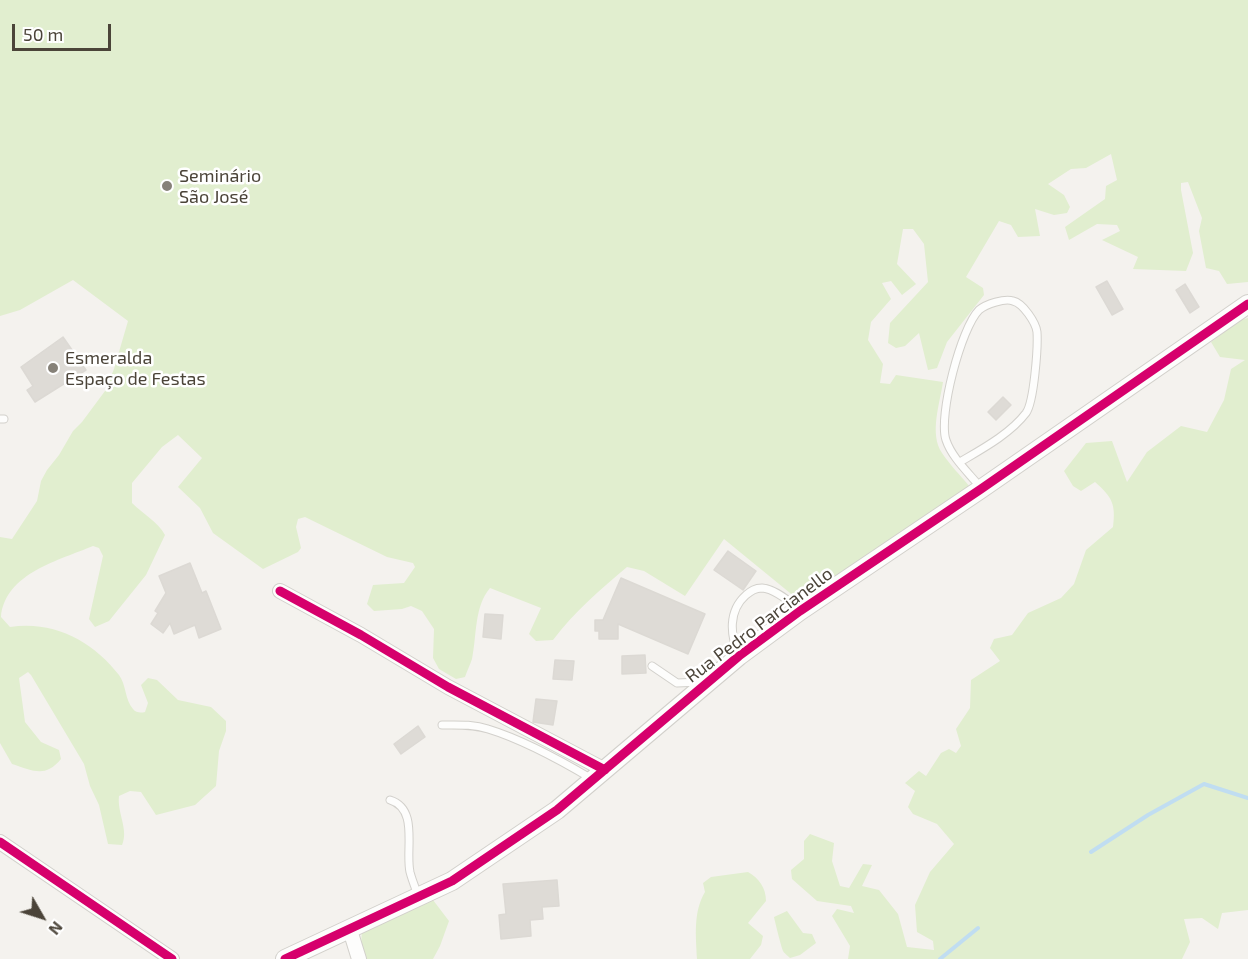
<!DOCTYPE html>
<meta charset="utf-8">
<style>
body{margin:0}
#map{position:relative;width:1248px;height:959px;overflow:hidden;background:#f4f2ee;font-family:"Exo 2",sans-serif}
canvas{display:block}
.north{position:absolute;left:12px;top:887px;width:60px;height:60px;-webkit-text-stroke:4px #fff;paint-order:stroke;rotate:129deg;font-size:16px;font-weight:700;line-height:24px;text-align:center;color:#4b4439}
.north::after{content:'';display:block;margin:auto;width:21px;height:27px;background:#4b4439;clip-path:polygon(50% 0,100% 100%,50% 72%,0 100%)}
.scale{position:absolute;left:12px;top:24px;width:99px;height:27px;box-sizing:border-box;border:3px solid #4b4439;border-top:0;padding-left:8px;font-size:18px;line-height:21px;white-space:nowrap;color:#4b4439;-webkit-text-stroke:4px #fff;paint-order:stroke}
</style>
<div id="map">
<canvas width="1248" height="959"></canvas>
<div class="north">N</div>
<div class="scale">50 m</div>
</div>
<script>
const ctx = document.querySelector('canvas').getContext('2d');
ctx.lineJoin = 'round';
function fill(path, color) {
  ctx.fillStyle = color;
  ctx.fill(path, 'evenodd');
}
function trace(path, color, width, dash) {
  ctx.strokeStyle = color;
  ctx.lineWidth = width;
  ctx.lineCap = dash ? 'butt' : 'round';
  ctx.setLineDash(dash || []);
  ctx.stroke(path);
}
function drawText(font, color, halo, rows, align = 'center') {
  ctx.font = font + ' "Exo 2",sans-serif';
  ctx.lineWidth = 5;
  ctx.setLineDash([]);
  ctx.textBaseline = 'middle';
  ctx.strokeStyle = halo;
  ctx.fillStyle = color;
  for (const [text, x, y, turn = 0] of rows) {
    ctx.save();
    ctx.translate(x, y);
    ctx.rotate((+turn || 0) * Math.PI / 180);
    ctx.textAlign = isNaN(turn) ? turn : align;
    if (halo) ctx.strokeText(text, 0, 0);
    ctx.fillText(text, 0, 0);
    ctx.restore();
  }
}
fill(new Path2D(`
 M0,0H1248V282L1227,284L1219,271L1206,268L1199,231L1202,218L1188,182L1181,183V190L1193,253L1186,271L1133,269L1138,257L1102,240L1120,231L1117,225L1097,224L1069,240L1065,227L1105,199L1106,186L1117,180L1111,154L1086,168L1071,169L1048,184L1064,195L1070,207L1067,213L1054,215L1035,209L1040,236L1018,237L1011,225L999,221L966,277L983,288L984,295L947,342L937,368L928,370L919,333L905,346L896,348L888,343L890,323L928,282L924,244L913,229H903L897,264L916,284L902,295L891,281L882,283L891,299L871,322L868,340L883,364L880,383L890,384L896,375L943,382C940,403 929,434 942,453C950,465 961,476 970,487L801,602L724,539L685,596L644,571L627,567C600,590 575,611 553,640L536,641L529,634L541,608L490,588C474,607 477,635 472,659C470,665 467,671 465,677L456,679L439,669L433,658L434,629L422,611L411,606L402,609L374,611L367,604L373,585L404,583L415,567L413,563L387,557L305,517L298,519L296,527L301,548L298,552L263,569L213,533L200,508L178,487L202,458L178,435L162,447L132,483V503C143,514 158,522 165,535L146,575L109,621L95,627L89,619L103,556L99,548L93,546C60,560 5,573 1,617L10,627C53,620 93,641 119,675C126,684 125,700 133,709C136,713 141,713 145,712L148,703L141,685L148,678L157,680L178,700L211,707L226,721V731L219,751L216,786L195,805L156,815L141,792L130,791L119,796C117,813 129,830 122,845L108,844L99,805L90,786L84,764L31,675L28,672L19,678L25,722L41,742L59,750L61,759C45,778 34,771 12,764L0,743V537L12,539L37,501L41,481L47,470L59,455L73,431L82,422L105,391L114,369L128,321L73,280L20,310L0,316Z
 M1248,318V910L1222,913L1218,929L1202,918L1184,919L1190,942L1182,959H848L850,946L832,916L837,909L854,913L851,906L817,901L792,879L791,870L804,859V841L810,834L834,843L832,861L840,886L849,888L863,864L872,865L862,886L879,890L898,914L907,947L934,950L933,941L917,932L915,905L930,872L954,844L937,824L913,814L908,807L915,791L905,783L919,771L926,776L941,753L949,749L956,753L961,746L956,729L970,708L971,680L1000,661L990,648L994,639L1012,635L1028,613L1061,598L1074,584L1086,550L1113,527C1116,504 1112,497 1095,482L1081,491L1073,486L1064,471L1086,443L1112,441L1127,482L1147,452L1181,426L1207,432L1224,400L1231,369L1245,360L1220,357L1211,342L1240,320Z
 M748,872C759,878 766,888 766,901L748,923L763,936L761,945L750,959H697C696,936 693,912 705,892L703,883L711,877Z
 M433,900L449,921L440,946L433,959H366L361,945L362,931Z
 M787,911L803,933L812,934L816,943L800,955L790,958C788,956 784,953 783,951C781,946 775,922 774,917Z`), '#e1eecf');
trace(new Path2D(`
 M1091,852L1148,815L1204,784L1248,798
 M940,959L978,928`), '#c0ddf1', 4);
const building = new Path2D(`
 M1107,281L1123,309L1112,315L1096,287Z
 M1185,284L1199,307L1190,313L1176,290Z
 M63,337L86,370L35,402L27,390L33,386L21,367Z
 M1003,397L1011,405L996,420L988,412Z
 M728,551L756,571L743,590L714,570Z
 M190,563L202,593L206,591L221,629L199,638L195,625L174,634L170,623L163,633L151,624L158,613L155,611L166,593L159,576Z
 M621,578L705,614L688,654L618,624V639H599V631H595V620H603Z
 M485,614L503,615L501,639L483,637Z
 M645,655L646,673L622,674V656Z
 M555,660L574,661L572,680L553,679Z
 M536,699L557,701L553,725L533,722Z
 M418,726L425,737L401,754L394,744Z
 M557,880L559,906L542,907L543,919L530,920L531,936L501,939L499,915L506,914L503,884Z`);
fill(building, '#dedbd6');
trace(building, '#dcd9d4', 1.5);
const service = new Path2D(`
 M0,419H4
 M960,462C982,449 1010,434 1026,413C1034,402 1038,348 1037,332C1036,323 1023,303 1013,301C1005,298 986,304 979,310C961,328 938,416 946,440C952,458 969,473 981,488
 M739,656C730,635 728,611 746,595C751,591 755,588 762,588C775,589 789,601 798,609
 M652,666L677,683L701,682
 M442,725C457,725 473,724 488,729C524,740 560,760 592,779
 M390,800C419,809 405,849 410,872C412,880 415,887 418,895`);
const minor = new Path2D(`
 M280,591L361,635L448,687L605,770
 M0,842L172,959
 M350,930L359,959`);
const tertiary = new Path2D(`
 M285,959L452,881L557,810L739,656L800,611L981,489L1248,304`);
trace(service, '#d2d0cb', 9);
trace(minor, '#d2d0cb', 16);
trace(tertiary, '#d2d0cb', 20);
trace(service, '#fdfdfc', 7);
trace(minor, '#fdfdfc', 14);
trace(tertiary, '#fdfdfc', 18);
trace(new Path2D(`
 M280,591L361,635L448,687L605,770
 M0,842L172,959
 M285,959L452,881L557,810L739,656L800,611L981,489L1248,304`), '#d6006c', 9);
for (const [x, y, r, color] of [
 [167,186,6,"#868178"],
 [53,368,6,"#868178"]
]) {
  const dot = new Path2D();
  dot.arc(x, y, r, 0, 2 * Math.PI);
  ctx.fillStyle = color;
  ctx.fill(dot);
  trace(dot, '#fff', 2);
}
drawText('18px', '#4b4439', '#fff', [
 ["Seminário",179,176],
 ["São José",179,197],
 ["Esmeralda",65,358],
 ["Espaço de Festas",65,379]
], 'left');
drawText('18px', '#4b4439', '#fff', [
 ["Rua Pedro Parcianello",759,625,-37]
]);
</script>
